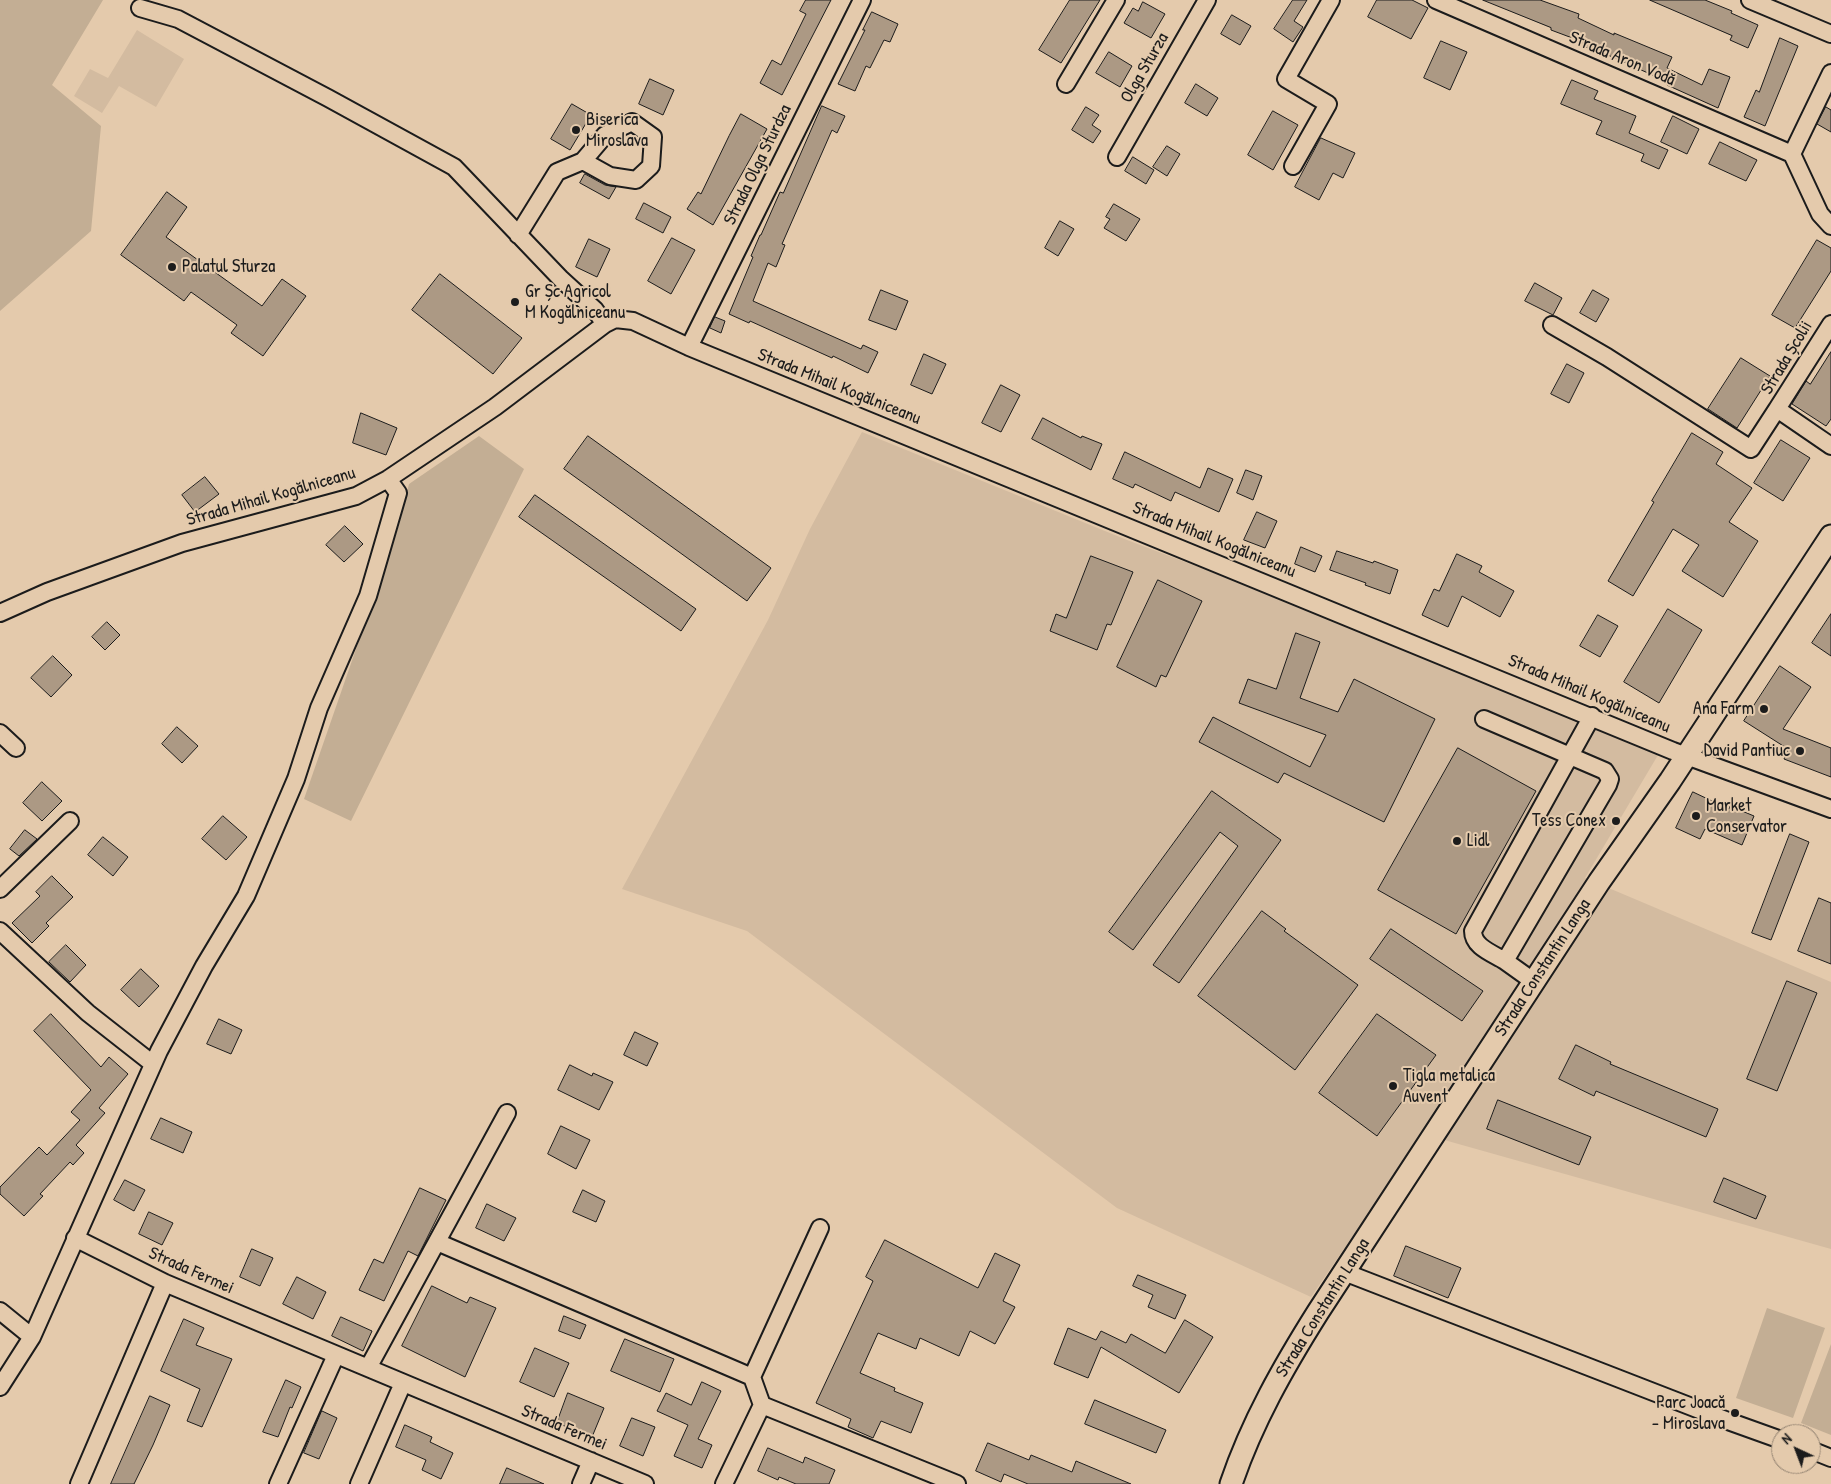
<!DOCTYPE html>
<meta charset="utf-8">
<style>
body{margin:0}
#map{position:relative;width:1831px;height:1484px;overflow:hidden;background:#e4caac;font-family:"Patrick Hand",sans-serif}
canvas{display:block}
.north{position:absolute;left:1771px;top:1424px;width:50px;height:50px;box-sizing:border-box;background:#e4caac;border:1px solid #948472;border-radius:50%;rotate:317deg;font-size:14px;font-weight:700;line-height:20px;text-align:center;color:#1c1c1c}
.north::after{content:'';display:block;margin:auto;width:18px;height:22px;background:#1c1c1c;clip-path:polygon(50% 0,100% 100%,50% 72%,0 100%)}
</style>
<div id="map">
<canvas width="1831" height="1484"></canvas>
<div class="north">N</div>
</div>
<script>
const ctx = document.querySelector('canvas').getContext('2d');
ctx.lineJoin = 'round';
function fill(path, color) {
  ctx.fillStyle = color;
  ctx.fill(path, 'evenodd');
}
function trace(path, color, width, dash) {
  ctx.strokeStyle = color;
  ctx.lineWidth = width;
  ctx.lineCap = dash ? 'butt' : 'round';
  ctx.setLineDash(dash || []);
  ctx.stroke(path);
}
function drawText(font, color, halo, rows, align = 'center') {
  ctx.font = font + ' "Patrick Hand",sans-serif';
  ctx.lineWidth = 4;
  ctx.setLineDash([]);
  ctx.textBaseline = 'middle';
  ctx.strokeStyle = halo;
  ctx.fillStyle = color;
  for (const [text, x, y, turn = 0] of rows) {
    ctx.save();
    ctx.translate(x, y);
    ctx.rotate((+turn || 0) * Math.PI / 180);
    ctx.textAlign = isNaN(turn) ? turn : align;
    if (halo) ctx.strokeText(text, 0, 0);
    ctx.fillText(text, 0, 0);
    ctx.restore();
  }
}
fill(new Path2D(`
 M137,30L184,59L156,107L119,86L102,113L74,96L90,69L108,78Z
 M862,432L1127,540L1254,588L1661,750L1585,878L1831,982V1249L1423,1134L1311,1297L1117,1208L747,931L622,889L768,620L810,529Z`), '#d3bba0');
fill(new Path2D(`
 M0,0H103L52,85L101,126L91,231L0,311Z
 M479,436L524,469L351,821L304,799L399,525L409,484Z
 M1767,1308L1825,1328L1793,1418L1736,1398Z
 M1831,1344V1435L1801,1423Z`), '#c3ae94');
const building = new Path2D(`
 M806,0H831L782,95L760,83L772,60L781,65L806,14L800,11Z
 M1070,0H1100L1061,63L1039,50Z
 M1293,0H1307L1294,21L1303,27L1293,42L1274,29Z
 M1377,0H1412L1428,8L1411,39L1368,17Z
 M1483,0H1540L1579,14L1578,18L1614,35V33L1672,57L1667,68L1702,85L1709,69L1730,77L1718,108L1667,85L1668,82L1639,69L1599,51L1598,53L1582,45L1583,42L1551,30V28Z
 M1650,0H1705L1732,11L1731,13L1758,25L1748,48L1730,40L1732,36Z
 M1143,2L1165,14L1151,38L1124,23L1133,8L1138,11Z
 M872,12L898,24L890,42L884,40L870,68L866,66L855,91L838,84L865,30H863Z
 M1232,15L1251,26L1240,45L1221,34Z
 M1780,38L1798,46L1765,126L1744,117L1756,90L1759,92Z
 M1441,41L1467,52L1450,90L1424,78Z
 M1109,52L1132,66L1120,87L1096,73Z
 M650,79L674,90L663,115L639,104Z
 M1572,80L1598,91L1594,99L1636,116L1629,133L1668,150L1659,169L1641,161L1644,154L1596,134L1602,121L1561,104Z
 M1196,84L1218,98L1207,116L1185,103Z
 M572,104L591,115L570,150L551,139Z
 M822,106L845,116L837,133L832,130L782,244L785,245L776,267L768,263L753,301L861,349L863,345L878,352L868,373L833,356L832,358L750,321L749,323L729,314L753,257L751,256L760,235H761L780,192L783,193Z
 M1086,107L1099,115L1092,125L1101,131L1093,143L1072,130Z
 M1826,107L1831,110V132L1817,124Z
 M1273,111L1298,125L1273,170L1248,155Z
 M741,114L767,129L713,225L687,209L698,192L701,194L729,136Z
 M1673,116L1699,129L1687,154L1661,142Z
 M1321,138L1355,153L1343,178L1333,173L1319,200L1295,187Z
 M1720,142L1757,160L1746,181L1709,164Z
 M1167,146L1180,154L1167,176L1153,167Z
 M1133,157L1154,170L1146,184L1125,171Z
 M585,174L605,185L616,187L609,199L580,183Z
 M167,192L187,207L166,237L262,306L282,279L306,296L263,356L231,333L237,325L191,292L184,301L121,255Z
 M644,203L671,217L663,233L636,219Z
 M1114,204L1140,219L1126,241L1104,228L1110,219L1106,217Z
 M1060,221L1074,229L1058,256L1045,248Z
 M672,238L695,250L671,294L648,281Z
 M589,239L610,249L597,277L576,267Z
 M1817,240L1831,248V271L1795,328L1772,315Z
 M440,274L522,338L493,374L412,310Z
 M1535,283L1562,298L1553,315L1525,301Z
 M881,290L908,301L896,330L869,320Z
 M1593,290L1609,299L1596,322L1580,313Z
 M715,317L725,321L721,333L710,328Z
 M1831,352V419L1826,426L1792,404L1806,381L1810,384Z
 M924,354L946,364L932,394L911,385Z
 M1741,358L1770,376L1737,428L1708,409Z
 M1567,364L1584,373L1569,403L1551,394Z
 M1001,385L1020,395L1001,432L982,423Z
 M361,413L397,428L386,455L353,443Z
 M1043,418L1081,438L1082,436L1102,444L1091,470L1032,439Z
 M1692,433L1723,452L1716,464L1752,488L1729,522L1758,541L1723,597L1682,571L1699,545L1673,529L1633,596L1608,581L1654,502L1652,501Z
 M588,436L771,568L747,601L564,469Z
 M1781,440L1810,458L1783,501L1754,483Z
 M1125,452L1200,488L1208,468L1233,479L1219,512L1175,492L1171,501L1135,484L1133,488L1113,479Z
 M1246,470L1262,476L1253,500L1237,493Z
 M205,477L219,494L195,512L182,495Z
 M535,495L696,609L681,631L519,517Z
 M1257,512L1277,521L1265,548L1244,540Z
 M345,526L363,544L344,562L326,545Z
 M1301,547L1322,556L1315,572L1295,564Z
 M1337,551L1373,563L1374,561L1398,570L1390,594L1365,585L1366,583L1330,570Z
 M1457,554L1482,566L1479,572L1514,591L1500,617L1462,596L1448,627L1422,615L1434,589L1439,591Z
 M1091,556L1133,572L1111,625L1107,624L1097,650L1050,631L1056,614L1066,618Z
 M1158,580L1202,601L1166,677L1161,675L1156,687L1117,667Z
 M1668,609L1702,630L1659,703L1624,682Z
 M1831,614V656L1812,643Z
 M1598,615L1618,626L1600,657L1580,646Z
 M107,622L120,635L105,650L92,637Z
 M1296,633L1320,642L1300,698L1338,712L1354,679L1435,719L1384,822L1284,773L1278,783L1199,742L1213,717L1310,767L1326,735L1239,703L1248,679L1276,689Z
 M53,656L72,675L51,697L31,678Z
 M1780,666L1811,687L1783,729L1831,748V777L1784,759L1788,749L1744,721Z
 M177,727L198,746L182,763L162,744Z
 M1458,748L1536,791L1456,934L1378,890Z
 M42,782L62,801L42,821L23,803Z
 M1212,791L1281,840L1179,983L1153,965L1238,846L1220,832L1133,950L1109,932Z
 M1693,792L1729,809L1730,806L1754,816L1742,845L1705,829L1700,839L1676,828Z
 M223,816L247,837L226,860L202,839Z
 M25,830L37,839L19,856L10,849Z
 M1790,834L1809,842L1771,940L1752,933Z
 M103,837L128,857L113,876L88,855Z
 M52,876L73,897L46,923L49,926L32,943L12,923L40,896L36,892Z
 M1819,898L1831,903V964L1798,951Z
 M1262,911L1286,929L1284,931L1358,985L1295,1070L1198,996Z
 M1391,929L1483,991L1462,1021L1370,959Z
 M66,945L86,965L70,982L49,962Z
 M141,969L159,986L139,1007L121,990Z
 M1787,981L1817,993L1777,1091L1747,1079Z
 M51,1014L101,1067L109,1057L128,1074L99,1108L105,1113L76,1145L84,1153L73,1165L70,1162L40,1194L43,1196L24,1216L0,1194V1187L39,1147L47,1155L80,1120L71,1112L91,1090L34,1031Z
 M1377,1014L1436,1055L1377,1136L1319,1093Z
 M219,1019L242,1030L231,1054L207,1044Z
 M635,1032L658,1043L647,1066L624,1055Z
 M1576,1045L1611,1062L1610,1064L1718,1109L1706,1137L1596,1091L1594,1096L1559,1079Z
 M570,1065L592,1076L593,1073L613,1082L599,1110L558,1090Z
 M1498,1100L1591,1137L1579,1165L1487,1129Z
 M161,1118L192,1132L183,1153L151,1139Z
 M561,1126L590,1140L576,1169L548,1154Z
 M1724,1178L1766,1196L1756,1219L1714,1202Z
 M125,1180L145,1190L134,1211L114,1200Z
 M420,1188L446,1200L418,1256L408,1251L384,1301L359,1290L374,1259L383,1263Z
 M583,1190L605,1201L596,1222L573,1212Z
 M487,1204L516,1218L504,1241L476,1228Z
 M149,1212L173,1223L162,1245L139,1234Z
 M885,1240L978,1288L995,1253L1020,1265L1003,1301L1015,1307L995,1344L970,1331L959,1356L920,1338L916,1349L878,1333L860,1373L895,1388L894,1391L923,1403L911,1433L881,1421L873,1438L848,1427L851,1419L816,1403L873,1281L866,1277Z
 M1406,1246L1461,1268L1448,1298L1394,1276Z
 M252,1249L273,1258L260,1286L240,1277Z
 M1138,1275L1186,1295L1175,1319L1148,1307L1153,1295L1133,1286Z
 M297,1277L326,1292L313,1319L283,1304Z
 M432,1286L467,1303L470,1297L496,1308L465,1377L402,1346Z
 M564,1316L586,1325L580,1339L559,1331Z
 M341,1317L372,1331L363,1351L332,1336Z
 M184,1319L204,1328L196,1345L232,1359L202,1427L187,1421L200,1389L161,1371Z
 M1185,1320L1213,1337L1179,1393L1101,1347L1088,1378L1054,1364L1068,1328L1096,1340L1101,1331L1126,1343L1131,1334L1165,1353Z
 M625,1339L674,1359L660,1392L611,1371Z
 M535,1348L569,1363L554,1397L520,1382Z
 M286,1380L301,1387L292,1408L290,1407L278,1437L263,1432Z
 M702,1382L721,1391L698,1439L712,1445L702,1468L674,1456L688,1425L657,1411L666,1393L691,1405Z
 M568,1393L604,1408L592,1437L557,1423Z
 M150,1396L170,1405L153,1445L134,1484H111Z
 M1095,1400L1166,1430L1156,1453L1085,1424Z
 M322,1411L337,1418L319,1459L304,1453Z
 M632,1418L655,1427L643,1456L620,1446Z
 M405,1425L432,1437L430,1442L453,1453L441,1479L422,1470L426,1460L396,1447Z
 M988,1443L1029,1460L1031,1455L1072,1472L1076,1461L1131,1484H1028L1004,1474L1001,1482L976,1471Z
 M768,1448L803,1463L805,1457L835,1470L829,1484H796L779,1477L778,1480L758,1471Z
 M507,1468L544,1484H500Z`);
fill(building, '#ac9984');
trace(building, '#1c1c1c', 1);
const minor = new Path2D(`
 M1436,0L1792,154
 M1750,0L1831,34
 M140,8L178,19L328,98L454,167L561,279L595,310L605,324
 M1066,84L1116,0
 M1792,154L1831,73
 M1792,154L1820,214L1831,226
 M1117,157L1207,0
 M1293,166L1328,104L1286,79L1331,0
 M518,235L557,172L583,161L605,135L632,122L653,137L651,166L636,180L610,176L583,161
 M1831,324L1777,409L1831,446
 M1552,325L1607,357L1751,449L1777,409
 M689,347L862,0
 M0,613L47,592L182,543L356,496L388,479L495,407L605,324L615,319L633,321L689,347L1673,751L1831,809
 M1484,719L1605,771L1610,779L1608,785L1505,961C1492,953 1473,947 1473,931L1592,716
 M0,733L16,748
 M0,889L70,821
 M0,931L88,1013L153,1064
 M1505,961L1533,981
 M75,1238L165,1283L645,1484
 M437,1242L752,1377
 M1344,1272L1728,1421L1781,1440
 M0,1311L32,1337
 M368,1368L507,1113
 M0,1387L32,1337L159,1051L204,966L246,896L296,779L319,708L368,596L398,493L388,479
 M762,1405L752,1377L820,1228
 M1811,1450L1831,1458
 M79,1484L165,1283
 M278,1484L336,1355
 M359,1484L403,1383
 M581,1484L591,1461
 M724,1484L762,1405L957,1484`);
const major = new Path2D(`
 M1231,1484C1252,1422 1284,1366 1318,1312L1599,882L1670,781L1831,536`);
trace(minor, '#1c1c1c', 20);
trace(major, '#1c1c1c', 25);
trace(minor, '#e4caac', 16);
trace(major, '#e4caac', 21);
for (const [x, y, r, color] of [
 [576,130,5,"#1c1c1c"],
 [172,267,5,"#1c1c1c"],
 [515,302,5,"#1c1c1c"],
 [1764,709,5,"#1c1c1c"],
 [1800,751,5,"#1c1c1c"],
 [1696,816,5,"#1c1c1c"],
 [1616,821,5,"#1c1c1c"],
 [1457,841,5,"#1c1c1c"],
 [1393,1086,5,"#1c1c1c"],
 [1735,1413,5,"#1c1c1c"]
]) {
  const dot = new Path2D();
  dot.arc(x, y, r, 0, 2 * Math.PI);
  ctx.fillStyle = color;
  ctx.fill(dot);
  trace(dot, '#e4caac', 2);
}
drawText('18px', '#1c1c1c', '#e4caac', [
 ["Strada Aron Vodă",1622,59,23],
 ["Olga Sturza",1145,68,-60],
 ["Strada Olga Sturdza",758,165,-64],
 ["Strada Școlii",1787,358,-59],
 ["Strada Mihail Kogălniceanu",839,387,22],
 ["Strada Mihail Kogălniceanu",271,497,-16],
 ["Strada Mihail Kogălniceanu",1214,540,22],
 ["Strada Mihail Kogălniceanu",1589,694,23],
 ["Strada Constantin Langa",1543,968,-57],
 ["Strada Fermei",191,1271,24],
 ["Strada Constantin Langa",1323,1308,-58],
 ["Strada Fermei",564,1428,23]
]);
drawText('18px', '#1c1c1c', '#e4caac', [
 ["Biserica",586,120],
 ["Miroslava",586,141],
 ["Palatul Sturza",182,267],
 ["Gr Șc Agricol",525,292],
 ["M Kogălniceanu",525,313],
 ["Ana Farm",1754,709,"right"],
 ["David Pantiuc",1790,751,"right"],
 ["Market",1706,806],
 ["Conservator",1706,827],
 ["Tess Conex",1606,821,"right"],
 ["Lidl",1467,841],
 ["Tigla metalica",1403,1076],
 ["Auvent",1403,1097],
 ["Parc Joacă",1725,1403,"right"],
 ["- Miroslava",1725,1424,"right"]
], 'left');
</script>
